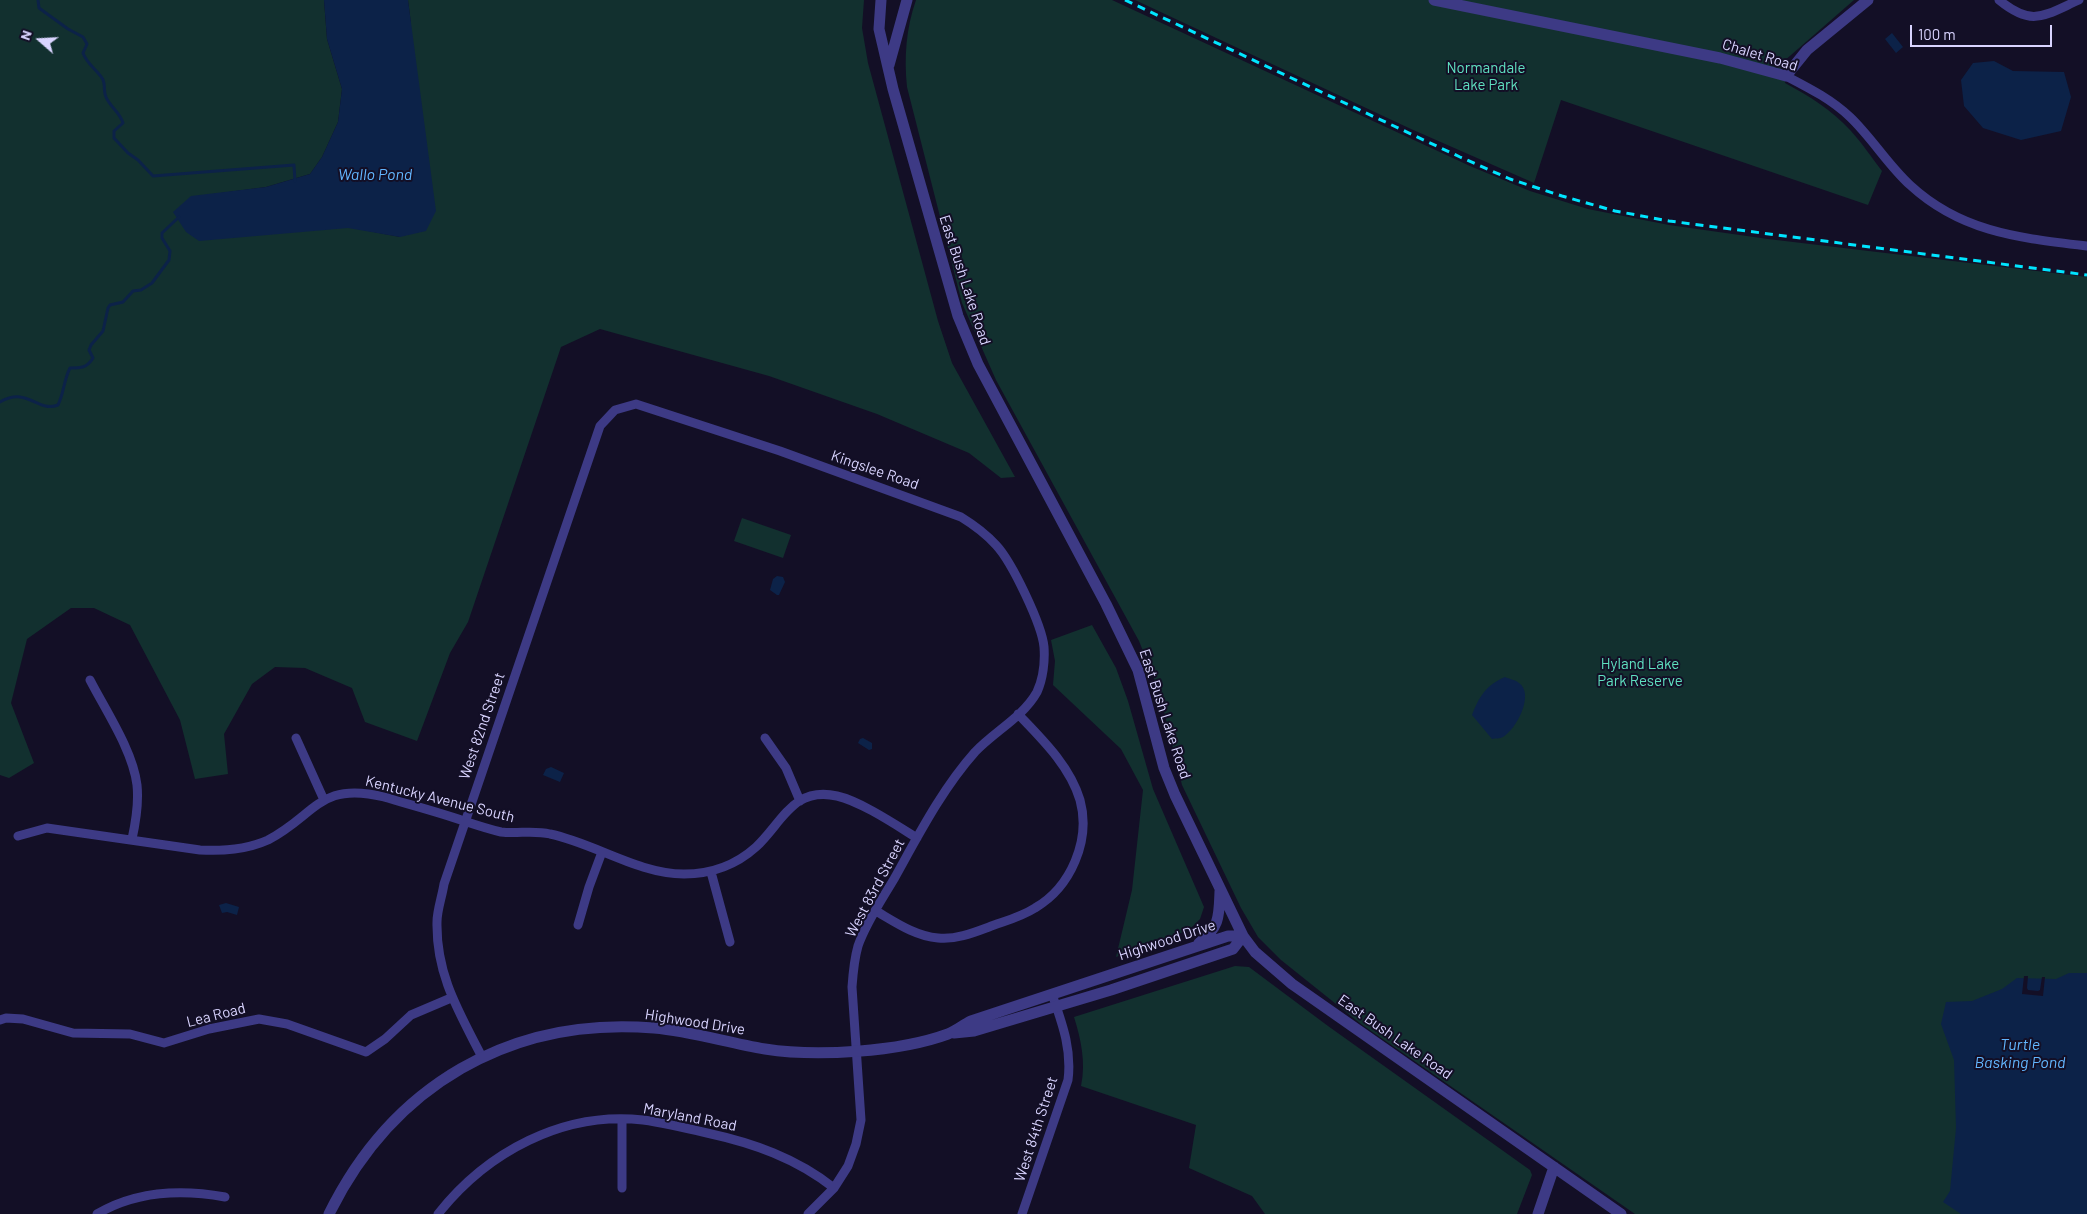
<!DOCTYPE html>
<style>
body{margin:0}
#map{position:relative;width:2087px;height:1214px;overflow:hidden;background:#130f26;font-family:Barlow,sans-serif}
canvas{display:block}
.north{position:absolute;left:15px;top:15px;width:50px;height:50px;-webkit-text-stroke:4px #130f26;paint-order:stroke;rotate:289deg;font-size:14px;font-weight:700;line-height:20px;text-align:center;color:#d9d4ff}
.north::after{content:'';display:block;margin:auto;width:18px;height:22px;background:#d9d4ff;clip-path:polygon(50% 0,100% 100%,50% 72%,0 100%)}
.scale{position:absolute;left:1910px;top:25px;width:142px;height:22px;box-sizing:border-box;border:2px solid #d9d4ff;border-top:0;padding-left:6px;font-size:15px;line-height:18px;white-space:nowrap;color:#d9d4ff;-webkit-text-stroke:4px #130f26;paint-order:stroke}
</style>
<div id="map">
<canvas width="2087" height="1214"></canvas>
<div class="north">N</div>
<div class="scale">100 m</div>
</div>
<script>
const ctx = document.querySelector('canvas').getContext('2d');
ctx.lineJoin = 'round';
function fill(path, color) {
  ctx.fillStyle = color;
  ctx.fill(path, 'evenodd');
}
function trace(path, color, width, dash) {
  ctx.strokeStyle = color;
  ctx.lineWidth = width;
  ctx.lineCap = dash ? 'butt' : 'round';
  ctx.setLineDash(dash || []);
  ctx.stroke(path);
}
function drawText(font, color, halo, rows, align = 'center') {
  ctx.font = font + ' Barlow,sans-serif';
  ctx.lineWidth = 4;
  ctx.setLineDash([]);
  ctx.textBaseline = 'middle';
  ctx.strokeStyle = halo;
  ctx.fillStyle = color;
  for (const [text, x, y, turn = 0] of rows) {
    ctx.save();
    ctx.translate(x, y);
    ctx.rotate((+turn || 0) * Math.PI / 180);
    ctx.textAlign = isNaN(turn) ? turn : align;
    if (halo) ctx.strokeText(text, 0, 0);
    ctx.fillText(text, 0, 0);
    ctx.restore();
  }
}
fill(new Path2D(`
 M0,0H324L327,39L342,89L338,122L322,157L310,174L266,187L191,197L400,237L411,24L408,0H864L862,28L868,63L938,321L952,363L1015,477L1001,478L969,453L877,414L769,376L600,329L561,347L468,622L450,653L417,741L365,722L352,688L305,668L275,667L252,684L224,734L228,774L195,779L180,720L130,625L94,608H71L27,639L11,703L34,763L9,778L0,775Z
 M916,0H1112L1470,166L1530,191L1588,209L1669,225L1768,239L2087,277V1214H1635L1361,1024L1281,960L1258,937L1241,908L1182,785L1159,691L1139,641L996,380L962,303L907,87C904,57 906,29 916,0Z
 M1135,0H1854L1783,62L1785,83C1809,96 1832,110 1851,131C1862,143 1872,158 1882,171L1868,205L1561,100L1534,183L1411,129Z
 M742,518L791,535L783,558L734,541Z
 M1092,625L1116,668L1128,701L1153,789L1204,907L1200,919L1189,930L1116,957L1132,890L1143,790L1121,749L1053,685L1055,661L1051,640Z
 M1235,966L1249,967L1328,1026L1530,1170L1532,1175L1517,1214H1265L1252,1196L1189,1168L1196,1125L1081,1086C1086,1062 1081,1040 1074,1017Z`), '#12302f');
fill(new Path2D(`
 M324,0H408L436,211L426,231L400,237L348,228L199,241L186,232L173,212L191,196L266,187L310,174L322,157L338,122L342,89L327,39Z
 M1892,33L1903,47L1896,53L1885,39Z
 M1994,61L2013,71L2064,72L2071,97L2061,131L2021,140L1983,128L1964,106L1961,80L1973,63Z
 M777,576L783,577L785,582L779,595H777L770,590L773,579Z
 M1505,677C1509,679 1516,680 1519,683C1535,694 1516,730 1503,737C1500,739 1495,738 1492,739L1472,715C1479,697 1486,685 1505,677Z
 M863,738L872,743V749L869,750L858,743L860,739Z
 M551,767L564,773L560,782L543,775L546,769Z
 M226,903L239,907L237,915L227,912L222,913L219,905Z
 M2069,973H2087V1214H1961L1943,1202L1950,1191L1956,1128L1954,1060L1941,1024L1946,1002L1972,1001L2002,989L2017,978L2056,979Z`), '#0c2248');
fill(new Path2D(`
 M2024,976H2028L2027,988L2028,990L2038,991L2040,990L2042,977H2045L2043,996L2022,994Z`), '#130f26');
trace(new Path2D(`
 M38,0L39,8L68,29L83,37L87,44L83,53C87,64 96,69 102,78C106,83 103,91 106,97C110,107 120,112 123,123L114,131V138L128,153L138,160L153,176L294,165L295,181
 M0,402C28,386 37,413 58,405C64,393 64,379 70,368C81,368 87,368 93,358L89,350L91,345L103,331L108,308L110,305L123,302L133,291L141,290L152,283L169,260L170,251L162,238V233L179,217`), '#0c2248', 3);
trace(new Path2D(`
 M1999,0C2032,27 2043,16 2079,0
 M1786,76C1809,88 1831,99 1850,117C1872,138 1888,165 1910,185C1962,233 2021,238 2087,246
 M90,680C106,711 133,751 137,785C139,804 136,821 132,839
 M296,738L324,800
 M765,738L786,768L800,801
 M18,836L47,828L200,850C223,851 246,850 268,840C316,815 319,781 384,797C411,805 438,812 464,821C476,825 488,829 501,832C517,834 534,830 550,834C594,843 638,874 684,874C711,874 736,865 756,847C782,823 793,786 837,796C860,801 896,825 917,838
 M711,872L730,942
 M876,911C895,922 915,936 938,938C955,940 973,933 989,927C1005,921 1021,917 1035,908C1071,887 1091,840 1080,800C1070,766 1042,739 1018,714
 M578,925L589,887L602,852
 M0,1020L6,1018L23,1019L73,1033L130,1034L164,1043L209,1029L259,1019L287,1024L366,1052L385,1039L411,1015L451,998
 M482,1057C459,1012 436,975 437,922C437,910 442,897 444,884L600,426L615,410L636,404L780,451L961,517C974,525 986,534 996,545C1012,562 1042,625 1044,647C1045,661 1043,679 1037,692C1023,717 995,731 975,752C942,789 918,836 894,879C881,901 866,923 858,946C854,960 853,973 852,987L861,1120L856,1144L848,1166L834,1188L808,1214
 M622,1188V1120
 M97,1214C136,1191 181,1189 225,1197
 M438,1214C487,1152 563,1111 643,1120C665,1123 686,1128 707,1133C753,1143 796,1158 834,1188
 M1022,1214L1068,1080C1072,1049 1062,1023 1052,994`), '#3d3a85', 9);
trace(new Path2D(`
 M881,0L879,29L893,89L958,316L978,364L1106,604L1138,670L1164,768L1175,795L1243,936L1255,952L1292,984L1621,1214
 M1434,0L1720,58L1786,76L1807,50L1868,0
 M889,65L907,0
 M1199,943C1220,927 1219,916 1220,891
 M954,1033L974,1031L1111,990L1233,949L1243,936
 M329,1214C392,1086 510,1016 654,1028C691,1031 728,1043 765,1049C816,1057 899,1052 948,1034C956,1031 963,1025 971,1021L1228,936H1243
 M1538,1214L1554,1167`), '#3d3a85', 11);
trace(new Path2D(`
 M1125,0L1460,157L1510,179L1562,196L1615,211L1669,221L2087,275`), '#00e5ff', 3, [8, 6]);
drawText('15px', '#d9d4ff', '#130f26', [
 ["Chalet Road",1760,55,17],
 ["East Bush Lake Road",965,280,72],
 ["Kingslee Road",875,470,19],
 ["East Bush Lake Road",1165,714,72],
 ["West 82nd Street",482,726,-71],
 ["Kentucky Avenue South",440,799,14],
 ["West 83rd Street",875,888,-62],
 ["Highwood Drive",1167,940,-18],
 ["Lea Road",216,1015,-14],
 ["Highwood Drive",695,1022,9],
 ["East Bush Lake Road",1395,1037,35],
 ["Maryland Road",690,1117,11],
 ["West 84th Street",1036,1129,-72]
]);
drawText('15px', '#5fe0c0', '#130f26', [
 ["Normandale",1486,68],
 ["Lake Park",1486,85],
 ["Hyland Lake",1640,664],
 ["Park Reserve",1640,681]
]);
drawText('italic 16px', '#62b6ff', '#130f26', [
 ["Wallo Pond",375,175],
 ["Turtle",2020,1045],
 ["Basking Pond",2020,1063]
]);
</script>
